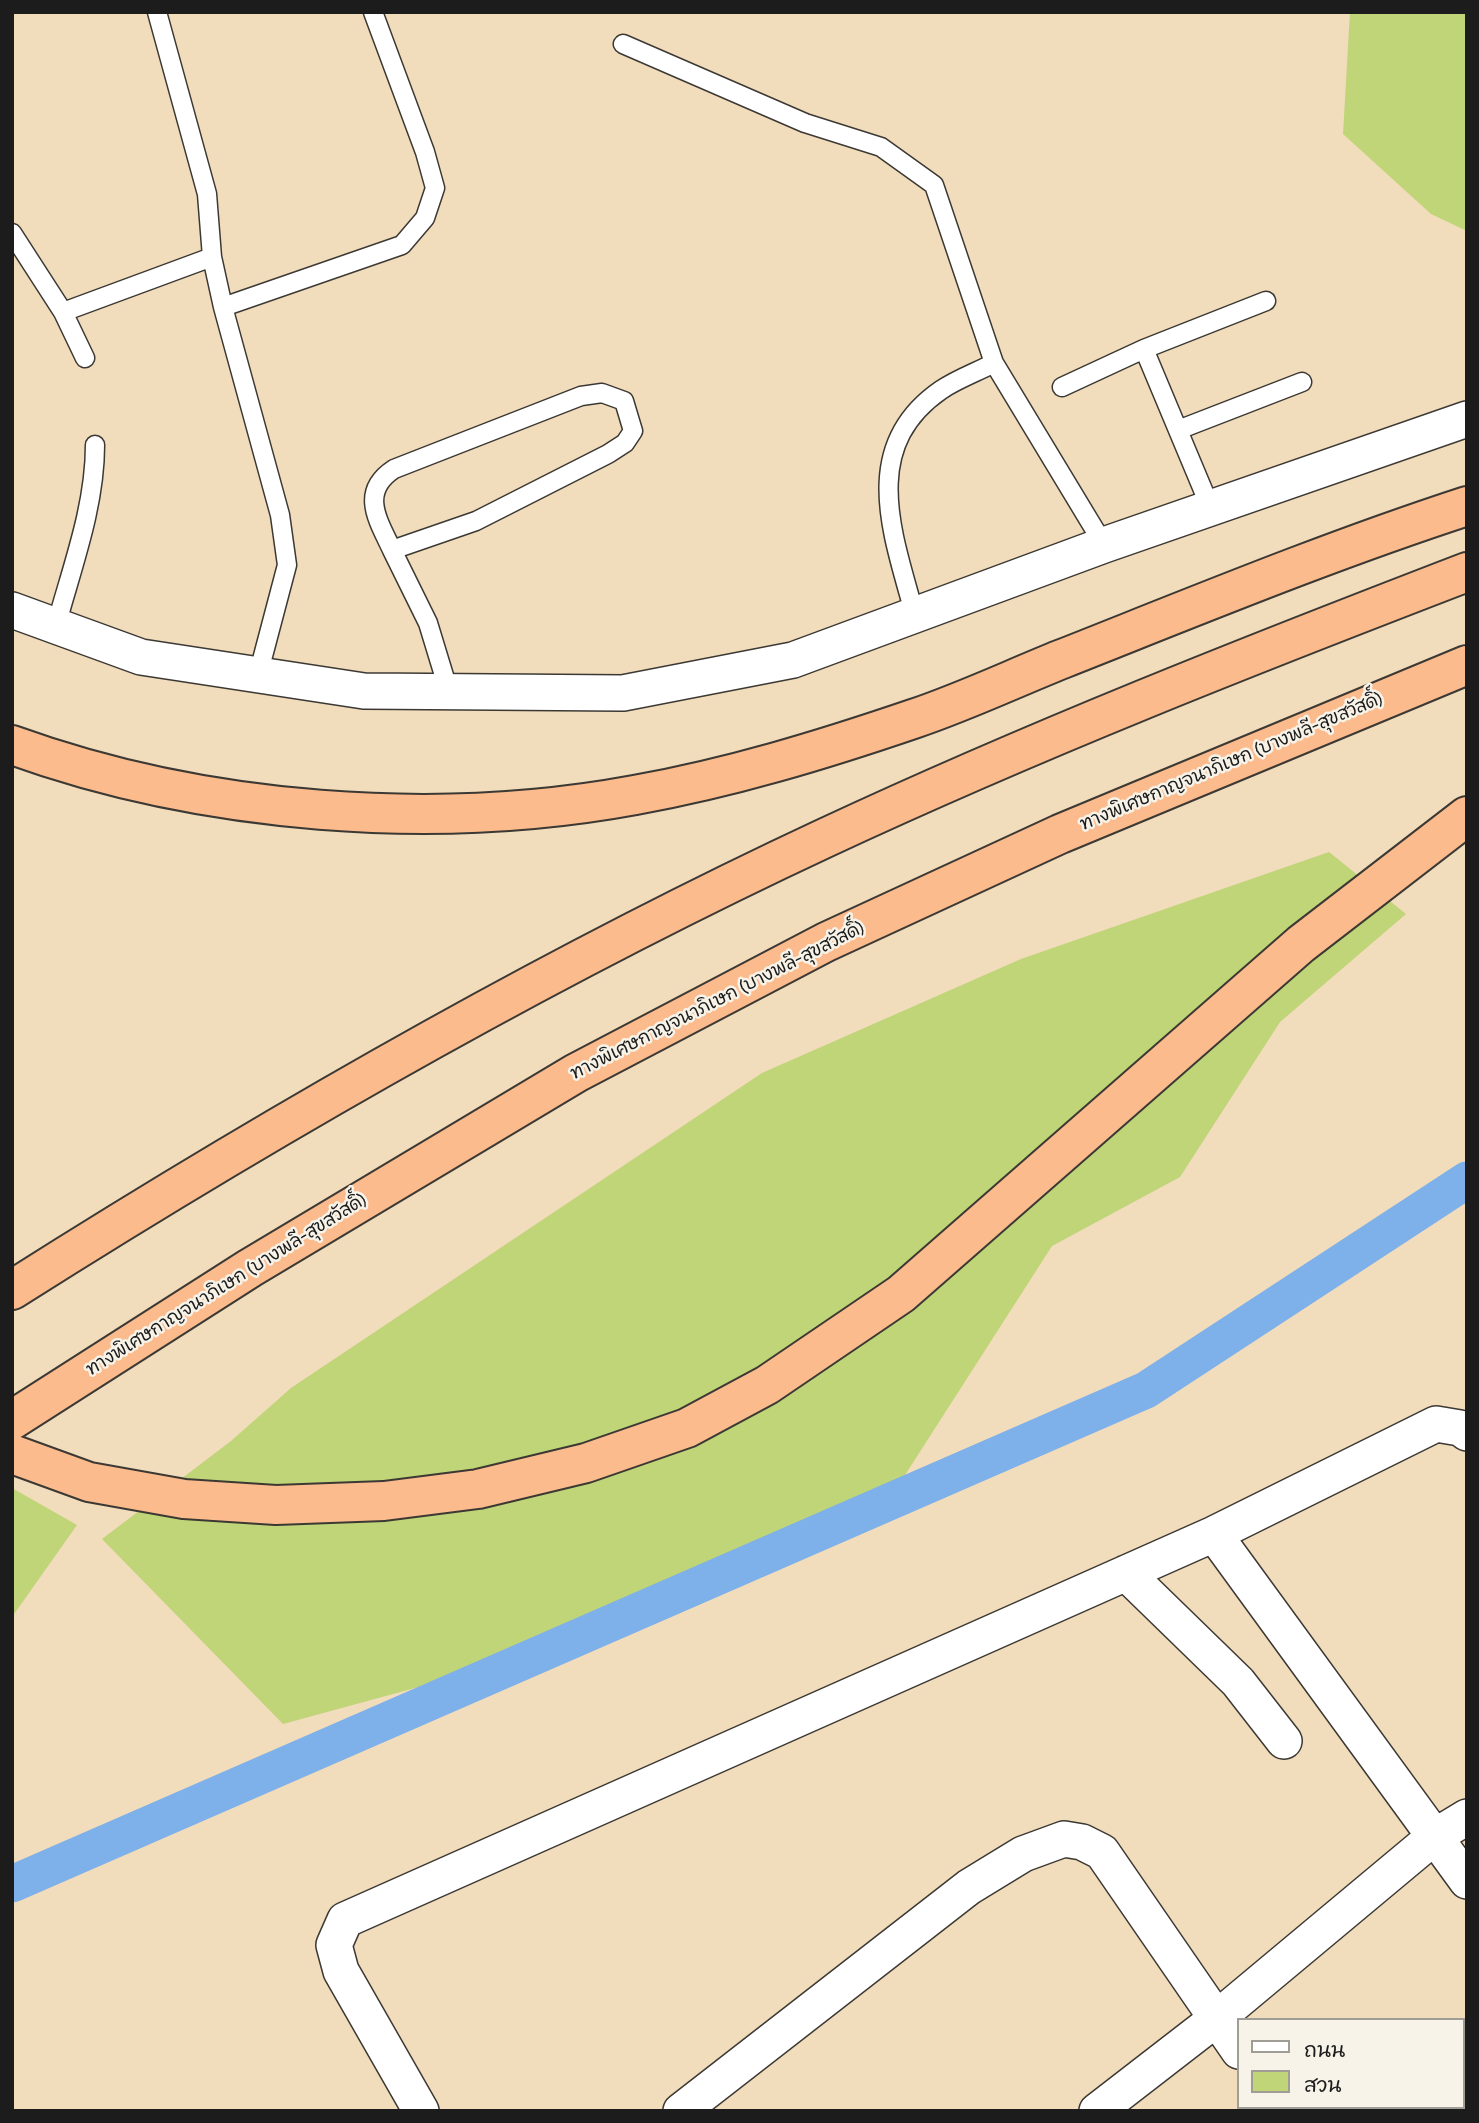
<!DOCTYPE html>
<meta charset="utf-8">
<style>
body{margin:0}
#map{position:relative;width:1479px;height:2123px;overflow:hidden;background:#f1dcbb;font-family:Pangolin,"Playpen Sans Thai",sans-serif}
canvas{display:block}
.frame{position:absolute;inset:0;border:14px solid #1c1c1c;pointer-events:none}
.legend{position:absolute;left:1237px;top:2018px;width:228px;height:91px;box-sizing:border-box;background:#f7f3e8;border:2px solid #9f9d96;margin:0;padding:9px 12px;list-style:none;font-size:21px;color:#1c1c1c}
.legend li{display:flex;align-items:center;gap:14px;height:35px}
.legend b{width:35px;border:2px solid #9f9d96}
</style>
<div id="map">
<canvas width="1479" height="2123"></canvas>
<div class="frame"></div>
<ul class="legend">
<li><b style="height:9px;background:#fff"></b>ถนน</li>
<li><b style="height:19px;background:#c0d478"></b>สวน</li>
</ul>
</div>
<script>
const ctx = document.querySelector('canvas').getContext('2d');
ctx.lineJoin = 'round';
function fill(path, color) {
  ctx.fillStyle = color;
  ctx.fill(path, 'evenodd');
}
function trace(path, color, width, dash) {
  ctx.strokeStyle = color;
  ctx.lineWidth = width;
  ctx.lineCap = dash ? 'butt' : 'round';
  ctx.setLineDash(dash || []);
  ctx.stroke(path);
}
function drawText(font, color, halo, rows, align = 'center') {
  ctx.font = font + ' Pangolin,"Playpen Sans Thai",sans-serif';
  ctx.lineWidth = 5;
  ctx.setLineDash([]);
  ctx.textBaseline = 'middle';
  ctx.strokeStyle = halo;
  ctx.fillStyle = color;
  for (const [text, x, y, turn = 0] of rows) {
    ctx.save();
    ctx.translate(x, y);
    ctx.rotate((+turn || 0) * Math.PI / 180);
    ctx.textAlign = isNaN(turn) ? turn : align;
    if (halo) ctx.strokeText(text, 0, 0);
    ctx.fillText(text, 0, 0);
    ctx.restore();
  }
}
fill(new Path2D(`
 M1350,12H1467V231L1431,214L1343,134Z
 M1329,852L1406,914L1280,1022L1180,1177L1052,1246L905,1475L536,1655L283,1724L102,1539L231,1441L291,1388L762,1073L1021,959Z
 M12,1488L77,1525L12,1617Z`), '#c0d478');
trace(new Path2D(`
 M12,1884L1146,1390L1467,1180`), '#7eb0ea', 37);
const service = new Path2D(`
 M157,12L207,194L212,257L223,307L280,515L287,565L258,675
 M623,44L805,123L881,147L934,185L994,363C977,372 957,379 941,390C857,448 894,537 915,616
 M12,233L63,312L85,358
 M223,307L402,245L425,218L435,188L425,152L373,12
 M63,312L212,257
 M1144,349L1211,509
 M994,363L1104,545
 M1062,387L1144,349L1266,301
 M1178,430L1302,382
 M392,550C378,520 359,492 394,469L581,396L602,393L624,401L633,431L625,443L608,454L476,521L392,550L428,623L449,692
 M56,626C72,567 95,507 95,445`);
const minor = new Path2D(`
 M12,610L141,657L364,691L623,693L793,660L1104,545L1467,419
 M1214,1534L1467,1881
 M1126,1573L1238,1682L1284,1741
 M1281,2107L1283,2111
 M421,2111L341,1971L334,1945L345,1920L1214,1534L1436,1424L1460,1428L1467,1433
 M681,2111L969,1887L1023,1854L1064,1839L1082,1842L1102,1852L1239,2051
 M1097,2111L1216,2019L1434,1837L1467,1817`);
const motorway = new Path2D(`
 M12,745C203,814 435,832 635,795C730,778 822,750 913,719C964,702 1012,679 1062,659C1196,606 1329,551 1467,506
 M12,1290C274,1124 544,969 825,838C1035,740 1251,655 1467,572
 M12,1420L250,1268L576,1073L826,942L1060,834L1467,665
 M12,1454L89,1482L184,1499L276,1505L384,1501L478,1489L586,1463L687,1428L767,1385L901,1294L1301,944L1467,816`);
trace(service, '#3c3934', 21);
trace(minor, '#3c3934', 38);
trace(motorway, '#3c3934', 42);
trace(service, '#fff', 18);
trace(minor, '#fff', 35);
trace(motorway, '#fbbb8c', 38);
drawText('18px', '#1c1c1c', '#f7f3e8', [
 ["ทางพิเศษกาญจนาภิเษก (บางพลี-สุขสวัสดิ์)",1232,762,-23],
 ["ทางพิเศษกาญจนาภิเษก (บางพลี-สุขสวัสดิ์)",718,1001,-27],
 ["ทางพิเศษกาญจนาภิเษก (บางพลี-สุขสวัสดิ์)",227,1285,-32]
]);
</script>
